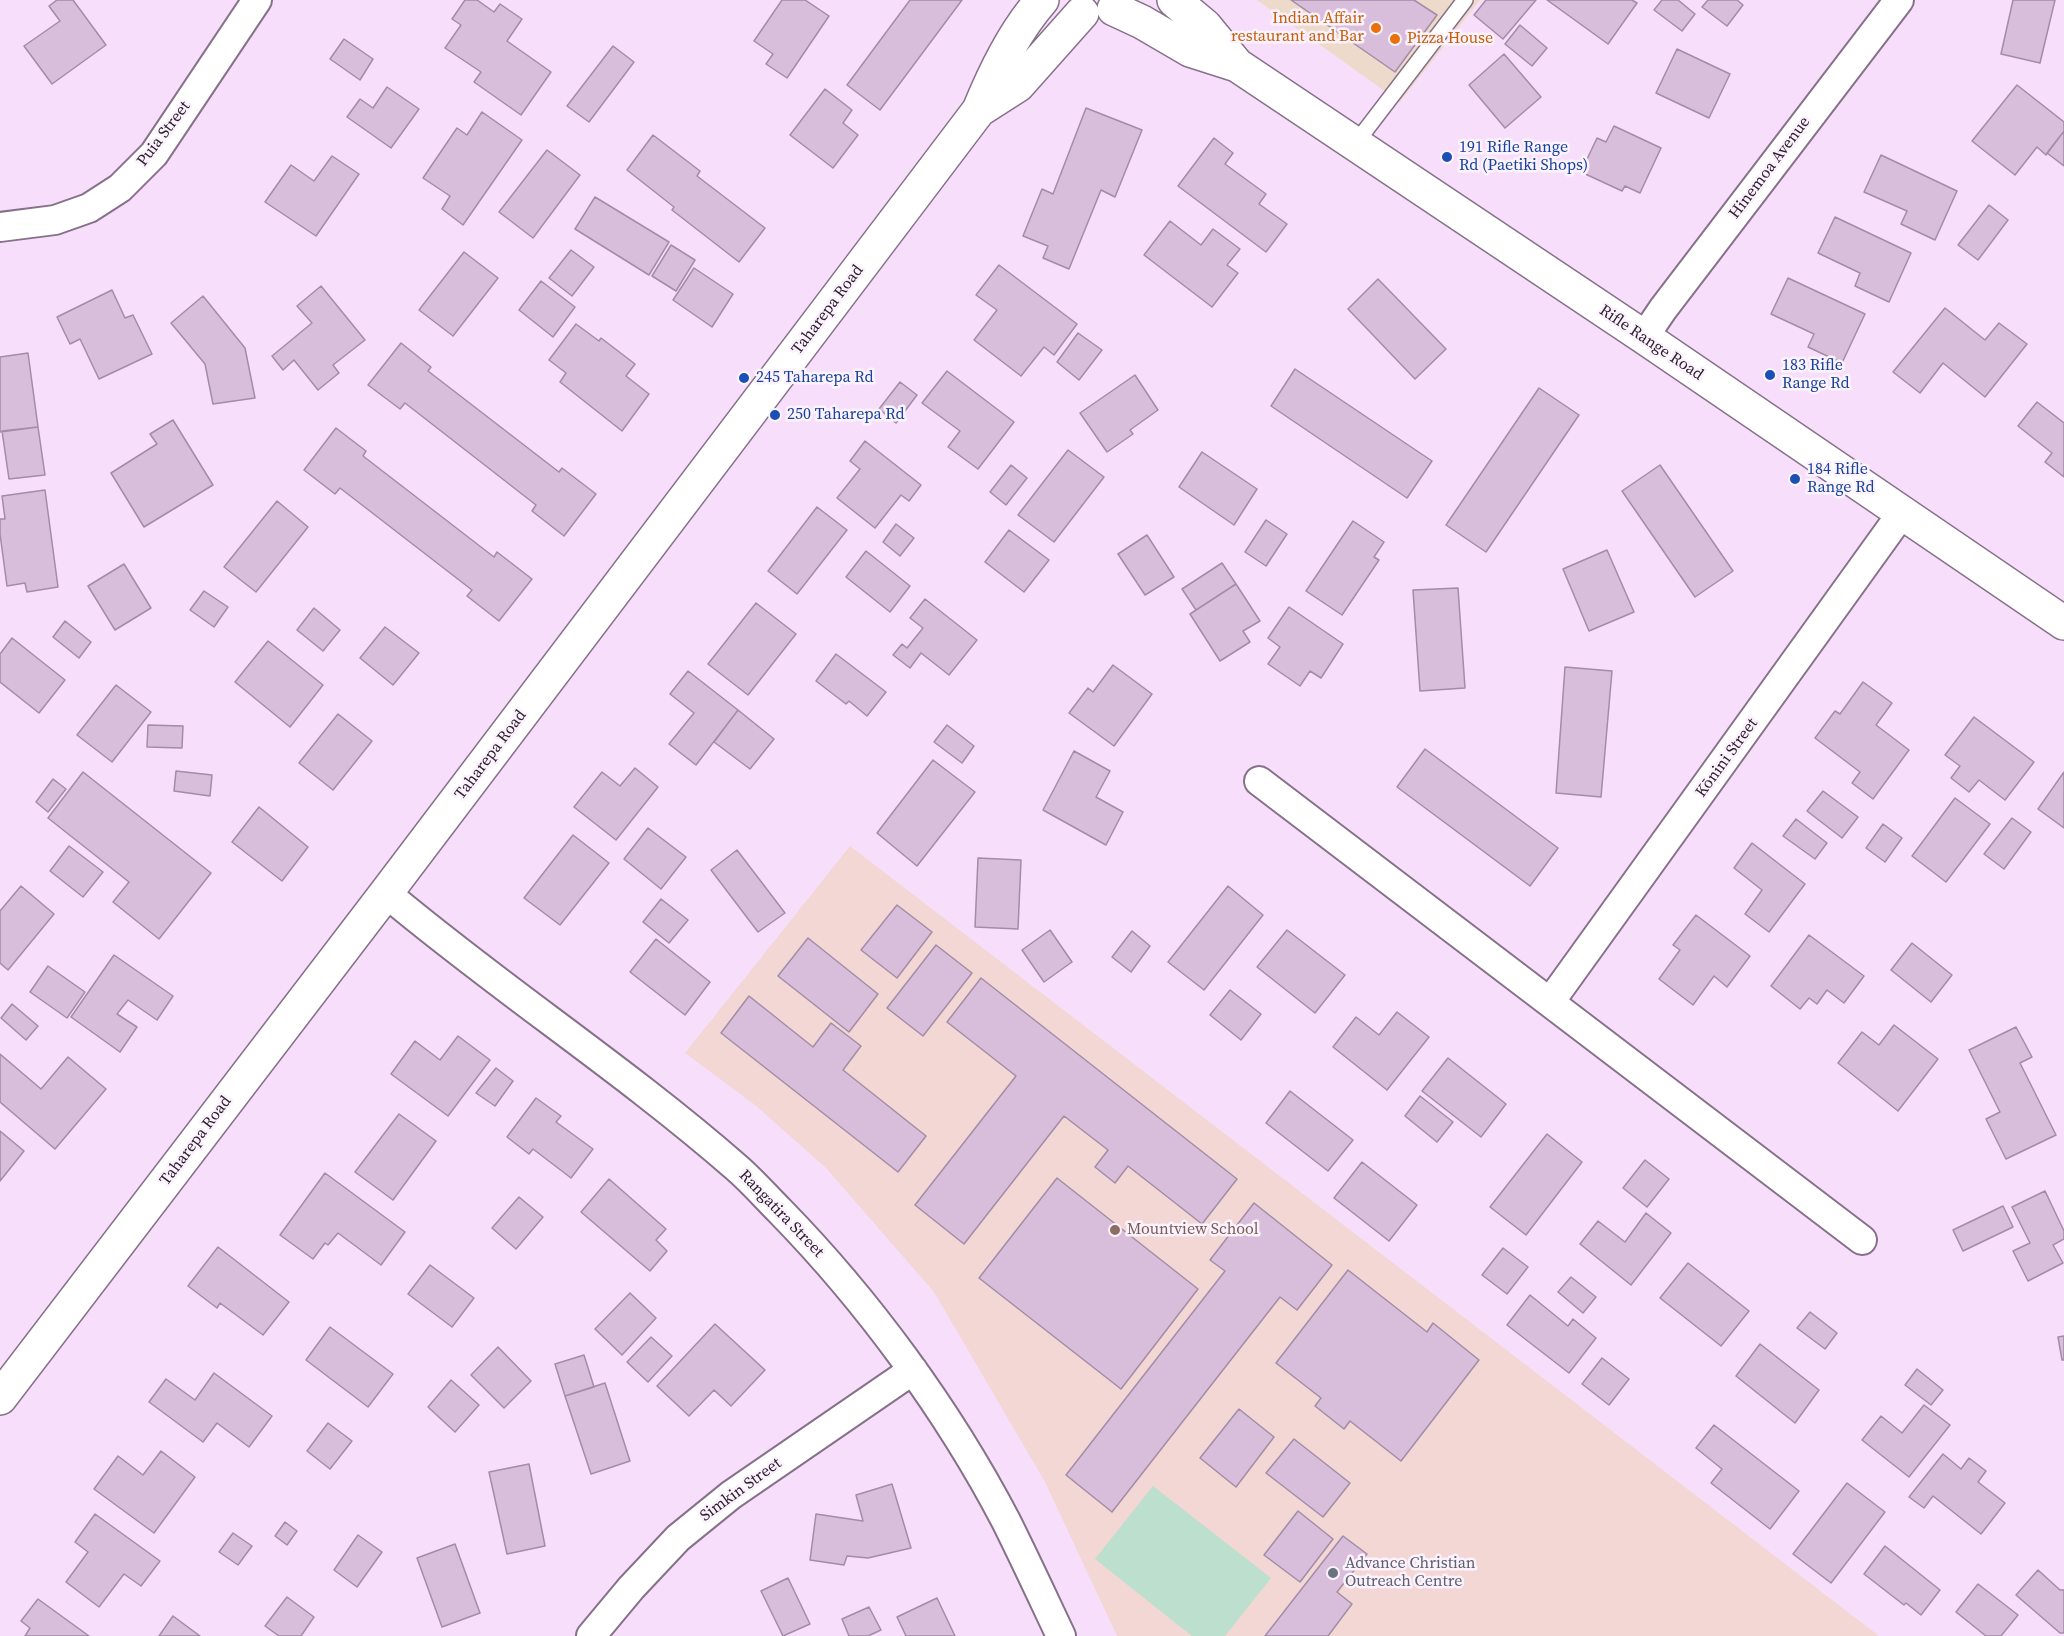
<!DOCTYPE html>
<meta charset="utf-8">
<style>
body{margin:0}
canvas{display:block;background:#f7dffb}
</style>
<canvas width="2064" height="1636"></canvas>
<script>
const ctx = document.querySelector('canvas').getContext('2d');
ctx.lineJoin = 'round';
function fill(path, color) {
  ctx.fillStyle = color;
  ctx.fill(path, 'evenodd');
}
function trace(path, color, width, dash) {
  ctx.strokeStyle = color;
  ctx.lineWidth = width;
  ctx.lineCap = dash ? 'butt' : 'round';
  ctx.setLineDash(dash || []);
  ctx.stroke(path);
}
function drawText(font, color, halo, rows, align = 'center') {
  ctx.font = font + ' "Source Serif 4",serif';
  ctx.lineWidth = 5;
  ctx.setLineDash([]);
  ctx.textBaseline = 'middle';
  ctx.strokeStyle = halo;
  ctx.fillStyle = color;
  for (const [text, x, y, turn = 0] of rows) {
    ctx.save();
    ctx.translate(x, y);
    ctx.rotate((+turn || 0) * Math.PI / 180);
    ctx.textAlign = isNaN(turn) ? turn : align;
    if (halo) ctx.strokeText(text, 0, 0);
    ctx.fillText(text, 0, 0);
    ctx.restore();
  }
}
fill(new Path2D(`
 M1257,0H1480L1400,102Z`), '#eedacb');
fill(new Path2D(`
 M850,846L1879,1636H1117L1045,1482L934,1292L825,1167L755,1105L685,1053Z`), '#f2d7d4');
fill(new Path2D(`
 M1153,1486L1271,1578L1225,1636H1192L1095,1559Z`), '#bddfce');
const building = new Path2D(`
 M57,0H73L106,45L52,84L24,46L60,21L49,6Z
 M465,0H477L494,12L500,4L522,19L507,41L551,72L521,115L474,82L481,72L445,48L461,25L452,19Z
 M782,0H805L829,16L787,78L766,64L773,54L754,41Z
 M910,0H962L880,110L847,85Z
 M1291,0H1414L1437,15L1395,72Z
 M1486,0H1536L1503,39L1474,15Z
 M1547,0H1632L1637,3L1608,44Z
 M1662,0H1678L1695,14L1682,31L1654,10Z
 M1708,0H1737L1743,5L1727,26L1702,7Z
 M2013,0H2055L2040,63L2001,54Z
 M1520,25L1547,48L1532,66L1505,44Z
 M344,39L373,59L360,80L330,59Z
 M613,46L634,62L589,122L567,106Z
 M1677,49L1730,74L1709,118L1656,93Z
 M1504,54L1541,97L1505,128L1469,85Z
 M2017,85L2064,122V131L2046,155L2037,147L2015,175L1972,141Z
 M387,87L419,109L391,148L347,117L360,99L373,108Z
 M825,89L852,110L843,123L858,135L833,168L790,135Z
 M1086,108L1142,130L1115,197L1101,190L1069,269L1043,258L1048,246L1023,236L1042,189L1053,194Z
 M482,112L522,140L463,225L442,209L450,196L423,178L457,128L467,135Z
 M1614,126L1661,148L1640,193L1625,186L1622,191L1581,172L1597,138L1606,142Z
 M2064,131V166L2047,153Z
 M653,135L700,171L697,176L765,228L739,262L672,210L674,207L627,170Z
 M1214,138L1233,153L1225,164L1266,194L1259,204L1287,224L1266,252L1178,186Z
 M547,150L580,175L533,238L499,212Z
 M1881,155L1957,191L1935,240L1901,224L1907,211L1864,192Z
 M332,156L359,174L316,236L265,202L291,165L314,181Z
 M595,197L669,242L649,275L575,229Z
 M1989,205L2008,220L1978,260L1958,245Z
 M1835,217L1911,253L1889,302L1855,286L1860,273L1818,253Z
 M1170,221L1201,245L1213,229L1240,249L1227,265L1238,273L1212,307L1144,255Z
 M671,245L695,260L676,291L652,276Z
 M571,250L594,267L572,296L549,278Z
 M464,252L498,278L453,336L419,310Z
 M999,265L1077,324L1054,355L1044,347L1021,376L974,340L997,310L976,295Z
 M694,268L733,294L712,327L673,300Z
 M1788,278L1865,314L1842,363L1808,347L1814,334L1771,314Z
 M1378,279L1446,349L1415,379L1348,309Z
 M541,281L575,307L553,337L519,310Z
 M321,286L365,340L333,365L339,373L318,390L294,360L283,370L272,356L312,323L297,306Z
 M112,290L125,318L133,315L152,354L99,379L80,339L70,344L57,317Z
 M203,296L245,348L255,398L213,404L205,364L171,323Z
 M1945,308L1985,340L1999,323L2027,344L1985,397L1943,363L1920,393L1893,372Z
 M576,324L599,341L601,338L635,364L626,376L649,394L622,431L560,382L566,373L549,360Z
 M1078,333L1102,350L1079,380L1057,362Z
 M401,343L431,367L428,371L559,472L562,468L596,494L564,536L532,511L536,505L405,403L400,409L368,385Z
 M28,353L38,427L0,432V357Z
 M1295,369L1432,461L1407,498L1271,406Z
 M947,371L1014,422L978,469L948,447L960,431L922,403Z
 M1135,375L1158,410L1130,430L1133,434L1107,452L1080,413Z
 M900,382L917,395L896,423L879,409Z
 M1539,388L1579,415L1486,552L1446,525Z
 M2037,402L2064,423V477L2045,462L2052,453L2018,426Z
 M173,420L213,485L144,527L111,473L157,444L150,434Z
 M38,427L45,475L9,479L2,431Z
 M336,428L366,451L363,456L494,557L497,552L532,579L499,621L467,596L472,590L340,488L335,494L304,470Z
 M865,441L921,485L909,501L901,495L875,528L837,498L860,469L850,461Z
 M1068,450L1104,477L1054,542L1018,515Z
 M1202,452L1257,489L1234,525L1179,487Z
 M1011,465L1027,478L1006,505L990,492Z
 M1660,465L1733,571L1695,597L1622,491Z
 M45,490L58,587L27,592L25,583L7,586L0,534V519H5L2,496Z
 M277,501L308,527L256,592L224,567Z
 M817,507L847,530L797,594L768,571Z
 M1266,520L1287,534L1266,566L1245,552Z
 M1353,521L1384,542L1374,557L1379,560L1342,615L1306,591Z
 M896,524L914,538L900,556L883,542Z
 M1009,530L1049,560L1024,592L985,562Z
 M1147,535L1174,577L1145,595L1118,554Z
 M1607,550L1634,612L1589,631L1563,569Z
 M866,551L910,586L890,612L846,577Z
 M1222,563L1236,584L1196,610L1182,589Z
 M124,564L151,608L115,630L88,586Z
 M1236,584L1260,621L1243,631L1250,642L1220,661L1190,614Z
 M1458,588L1465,688L1420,691L1413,590Z
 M204,591L228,607L214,627L190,610Z
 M925,599L977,640L949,675L921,653L910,668L893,655L902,644L907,648L923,628L910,618Z
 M756,603L796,634L748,695L708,664Z
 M1289,607L1343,644L1321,678L1310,671L1300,686L1268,664L1280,647L1268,638Z
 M314,608L340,630L323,651L297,630Z
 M65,621L91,642L79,658L53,637Z
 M385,627L419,653L393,685L360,658Z
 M12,638L65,680L39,713L0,682V654Z
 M268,641L323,685L290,727L235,682Z
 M836,654L886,692L867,716L849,701L846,704L816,681Z
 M1113,665L1152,694L1114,746L1069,713L1088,688L1093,692Z
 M1565,667L1612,671L1601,797L1556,793Z
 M688,671L738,710L696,765L669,744L694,713L670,694Z
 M1863,682L1892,703L1876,725L1909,750L1873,799L1852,783L1860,772L1815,738L1835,711L1840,714Z
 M116,685L151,712L112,762L77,735Z
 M738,710L774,739L750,769L714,742Z
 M338,714L372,741L333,790L299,763Z
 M1974,717L2034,762L2005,800L1979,780L1969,792L1951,778L1960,766L1945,755Z
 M148,725L183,726L182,748L147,747Z
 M947,725L974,746L962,763L934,742Z
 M1425,749L1558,848L1530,886L1397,787Z
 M1074,751L1110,771L1096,797L1123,812L1106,845L1043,810Z
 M933,760L975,792L917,866L877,833Z
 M635,768L658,787L616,840L574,807L602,772L620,786Z
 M176,771L212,775L210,796L174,791Z
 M83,772L211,873L159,939L113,902L129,882L48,818Z
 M2064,772V828L2038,809Z
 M53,779L66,789L48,812L36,802Z
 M1823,791L1858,817L1842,838L1807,811Z
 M1955,798L1990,824L1946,882L1912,856Z
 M259,807L308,847L282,881L232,842Z
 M2012,818L2031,832L2004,869L1984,854Z
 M1796,819L1827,843L1815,859L1783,836Z
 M1883,824L1902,838L1885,862L1866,848Z
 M648,828L686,857L661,889L624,859Z
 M573,835L609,863L560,925L524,898Z
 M1752,843L1805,884L1769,932L1745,914L1762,890L1734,868Z
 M69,846L103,872L83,897L50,871Z
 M737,850L785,913L758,932L711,870Z
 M978,858L1021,860L1018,929L975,927Z
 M21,886L54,914L8,970L0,963V911Z
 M1228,886L1263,915L1204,990L1168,962Z
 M661,899L688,920L669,943L643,922Z
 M897,905L932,932L897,978L861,950Z
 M1696,915L1750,956L1727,987L1714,976L1693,1005L1659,979L1680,950L1673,945Z
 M1050,930L1072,962L1044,982L1022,950Z
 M1287,930L1345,975L1315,1013L1257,967Z
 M1132,931L1150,946L1131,972L1112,957Z
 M1809,935L1864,976L1844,1003L1827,990L1817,1004L1809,998L1800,1009L1771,986Z
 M808,938L878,994L849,1032L778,976Z
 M656,939L710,982L685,1015L630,972Z
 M1912,943L1952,975L1931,1002L1891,970Z
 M936,945L972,973L923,1036L887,1008Z
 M114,955L173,996L157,1020L128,1000L117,1014L137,1027L120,1052L71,1017Z
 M48,966L85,992L67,1018L30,992Z
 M981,978L1237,1179L1202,1224L1128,1166L1115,1183L1095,1167L1108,1150L1064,1116L964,1244L915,1205L1016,1076L947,1022Z
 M1230,990L1261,1014L1241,1040L1210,1015Z
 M749,996L813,1047L831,1023L861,1046L843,1070L926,1136L898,1172L721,1033Z
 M12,1004L38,1026L26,1040L1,1018Z
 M1397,1012L1429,1037L1387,1090L1333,1047L1356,1017L1379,1035Z
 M1894,1025L1938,1059L1898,1111L1838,1063L1862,1032L1879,1045Z
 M2016,1027L2032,1057L2020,1063L2056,1135L2006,1159L1986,1119L2000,1112L1969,1050Z
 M458,1036L490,1060L448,1116L391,1074L415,1041L440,1060Z
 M0,1054L41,1089L68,1057L106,1089L55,1149L0,1102Z
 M1448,1058L1506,1104L1481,1137L1422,1091Z
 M496,1068L513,1081L495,1106L476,1093Z
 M1290,1091L1353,1140L1328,1171L1266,1123Z
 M1420,1096L1453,1122L1437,1142L1405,1116Z
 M536,1098L561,1116L556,1122L593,1149L571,1178L533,1149L529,1154L507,1137Z
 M399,1114L436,1141L393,1200L355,1172Z
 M0,1131L24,1151L0,1181Z
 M1547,1134L1582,1162L1526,1235L1490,1207Z
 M1645,1160L1669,1179L1647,1207L1623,1188Z
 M1362,1162L1417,1205L1389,1241L1334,1198Z
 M325,1173L405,1232L381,1265L338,1233L328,1245L325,1243L313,1259L280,1235Z
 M1057,1178L1198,1289L1121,1389L979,1278Z
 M609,1179L666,1229L656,1240L667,1251L650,1271L581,1212Z
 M2045,1191L2064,1231V1239L2053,1245L2063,1263L2028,1281L2013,1251L2030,1243L2012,1207Z
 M519,1197L543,1217L516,1249L492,1228Z
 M1254,1203L1332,1265L1297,1310L1280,1297L1112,1512L1066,1475L1225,1271L1210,1260Z
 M2003,1206L2013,1227L1963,1251L1953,1230Z
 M1646,1213L1671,1233L1631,1285L1580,1244L1598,1221L1625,1242Z
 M218,1247L289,1302L263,1335L220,1303L217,1308L188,1286Z
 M1503,1248L1528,1267L1507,1294L1482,1275Z
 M1688,1263L1749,1311L1721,1346L1660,1298Z
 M430,1265L474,1298L452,1327L408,1294Z
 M1348,1270L1427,1332L1433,1323L1479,1360L1401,1461L1350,1421L1344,1429L1315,1406L1321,1398L1276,1363Z
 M1571,1277L1596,1297L1583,1313L1558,1292Z
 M630,1293L656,1318L622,1355L595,1329Z
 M1530,1295L1568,1326L1573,1319L1596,1338L1569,1373L1507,1325Z
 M1810,1312L1837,1333L1825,1349L1797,1328Z
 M715,1324L765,1370L731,1406L714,1390L689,1416L657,1386Z
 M330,1327L393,1374L368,1407L306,1360Z
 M2064,1336V1360H2062L2058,1337Z
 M651,1337L672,1356L648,1382L627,1362Z
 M1760,1344L1819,1390L1795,1423L1736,1376Z
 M498,1347L531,1381L504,1408L471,1375Z
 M584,1355L594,1387L565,1396L555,1364Z
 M1602,1358L1629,1379L1609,1405L1582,1384Z
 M1917,1369L1943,1390L1931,1405L1905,1385Z
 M214,1373L272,1416L249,1447L217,1423L203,1442L149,1402L166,1379L195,1400Z
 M451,1380L479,1405L455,1432L428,1407Z
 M605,1383L630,1461L591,1474L565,1396Z
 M1924,1405L1950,1425L1909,1477L1862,1440L1881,1416L1902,1433Z
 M1239,1409L1274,1437L1236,1487L1200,1458Z
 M328,1423L352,1441L330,1469L307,1451Z
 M1714,1425L1799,1491L1770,1529L1711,1483L1722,1469L1696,1448Z
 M1294,1439L1350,1483L1323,1517L1266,1473Z
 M161,1451L195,1477L154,1533L94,1489L118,1456L143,1475Z
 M1943,1454L1961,1469L1969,1458L1986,1471L1978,1482L2005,1503L1981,1534L1933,1496L1924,1508L1909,1497Z
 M529,1464L545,1546L507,1554L489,1472Z
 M1847,1483L1885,1512L1831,1583L1793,1554Z
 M892,1484L911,1548L868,1558L847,1556L844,1565L810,1560L816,1514L863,1521L856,1495Z
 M1298,1511L1333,1539L1300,1582L1264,1555Z
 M95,1514L160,1561L141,1586L124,1574L99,1607L66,1582L88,1552L75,1542Z
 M285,1522L297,1531L287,1545L275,1536Z
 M233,1533L252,1546L238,1565L219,1552Z
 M358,1535L382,1552L357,1587L334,1570Z
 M1343,1536L1367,1554L1337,1592L1352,1604L1328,1636H1265Z
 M455,1544L480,1613L442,1627L417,1558Z
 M1885,1546L1940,1590L1921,1615L1906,1603L1904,1605L1864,1574Z
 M2038,1570L2060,1590H2064V1633H2060L2016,1595Z
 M788,1578L810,1624L783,1636L761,1591Z
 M1978,1584L2018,1615L2001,1636H1986L1956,1612Z
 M287,1597L314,1617L301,1636H279L265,1626Z
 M937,1598L955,1636H906L897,1617Z
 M38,1599L89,1636H25L30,1628L21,1621Z
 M869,1607L881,1630L868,1636H849L842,1619Z
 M173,1616L200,1636H159Z`);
fill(building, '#d9bedc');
trace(building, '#a38ca6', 1.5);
const service = new Path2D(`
 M1355,144L1465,0`);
const minor = new Path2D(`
 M0,227L55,220L89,208L120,188L154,154L257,0
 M1644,337L1663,309L1899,0
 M1259,781L1862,1240
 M386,893C500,989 625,1070 737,1168C752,1181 766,1197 780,1211C867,1300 948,1410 1006,1521C1025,1559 1043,1598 1061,1636
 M1550,1002L1902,513
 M591,1636L631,1588L678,1538L731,1495L913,1370`);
const tertiary = new Path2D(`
 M1174,0L1205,26L1237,65
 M1114,9L1142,22L1190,50L1237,65L1644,337L2064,623
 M979,110L1018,85L1082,13
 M0,1398L386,893L979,110C995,71 1014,32 1042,0`);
trace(service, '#87718a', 18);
trace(minor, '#87718a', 32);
trace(tertiary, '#87718a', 36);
trace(service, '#fff', 15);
trace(minor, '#fff', 28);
trace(tertiary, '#fff', 33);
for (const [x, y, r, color] of [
 [1376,28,6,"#e8710a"],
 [1395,39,6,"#e8710a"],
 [1447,157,6,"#1a4fb4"],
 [1770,375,6,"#1a4fb4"],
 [744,378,6,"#1a4fb4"],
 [775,415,6,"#1a4fb4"],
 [1795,479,6,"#1a4fb4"],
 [1115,1230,6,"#8d6e63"],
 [1333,1573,6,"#6b7280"]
]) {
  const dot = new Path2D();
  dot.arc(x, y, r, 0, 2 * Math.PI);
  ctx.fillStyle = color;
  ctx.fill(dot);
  trace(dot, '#fcf2fd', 2);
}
drawText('16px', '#c56008', '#fcf2fd', [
 ["Indian Affair",1364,19],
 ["restaurant and Bar",1364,37],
 ["Pizza House",1407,39,"left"]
], 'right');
drawText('16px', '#281f2a', '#fcf2fd', [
 ["Puia Street",164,134,-53],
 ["Hinemoa Avenue",1770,168,-53],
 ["Taharepa Road",828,310,-53],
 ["Rifle Range Road",1651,343,34],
 ["Taharepa Road",491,755,-53],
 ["Kōnini Street",1727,758,-54],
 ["Taharepa Road",196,1141,-53],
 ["Rangatira Street",781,1214,46],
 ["Simkin Street",741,1490,-36]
]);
drawText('16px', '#164399', '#fcf2fd', [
 ["191 Rifle Range",1459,148],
 ["Rd (Paetiki Shops)",1459,166],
 ["183 Rifle",1782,366],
 ["Range Rd",1782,384],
 ["245 Taharepa Rd",756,378],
 ["250 Taharepa Rd",787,415],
 ["184 Rifle",1807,470],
 ["Range Rd",1807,488]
], 'left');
drawText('16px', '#785e54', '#fcf2fd', [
 ["Mountview School",1127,1230]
], 'left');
drawText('16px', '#5b616d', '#fcf2fd', [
 ["Advance Christian",1345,1564],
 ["Outreach Centre",1345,1582]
], 'left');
</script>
